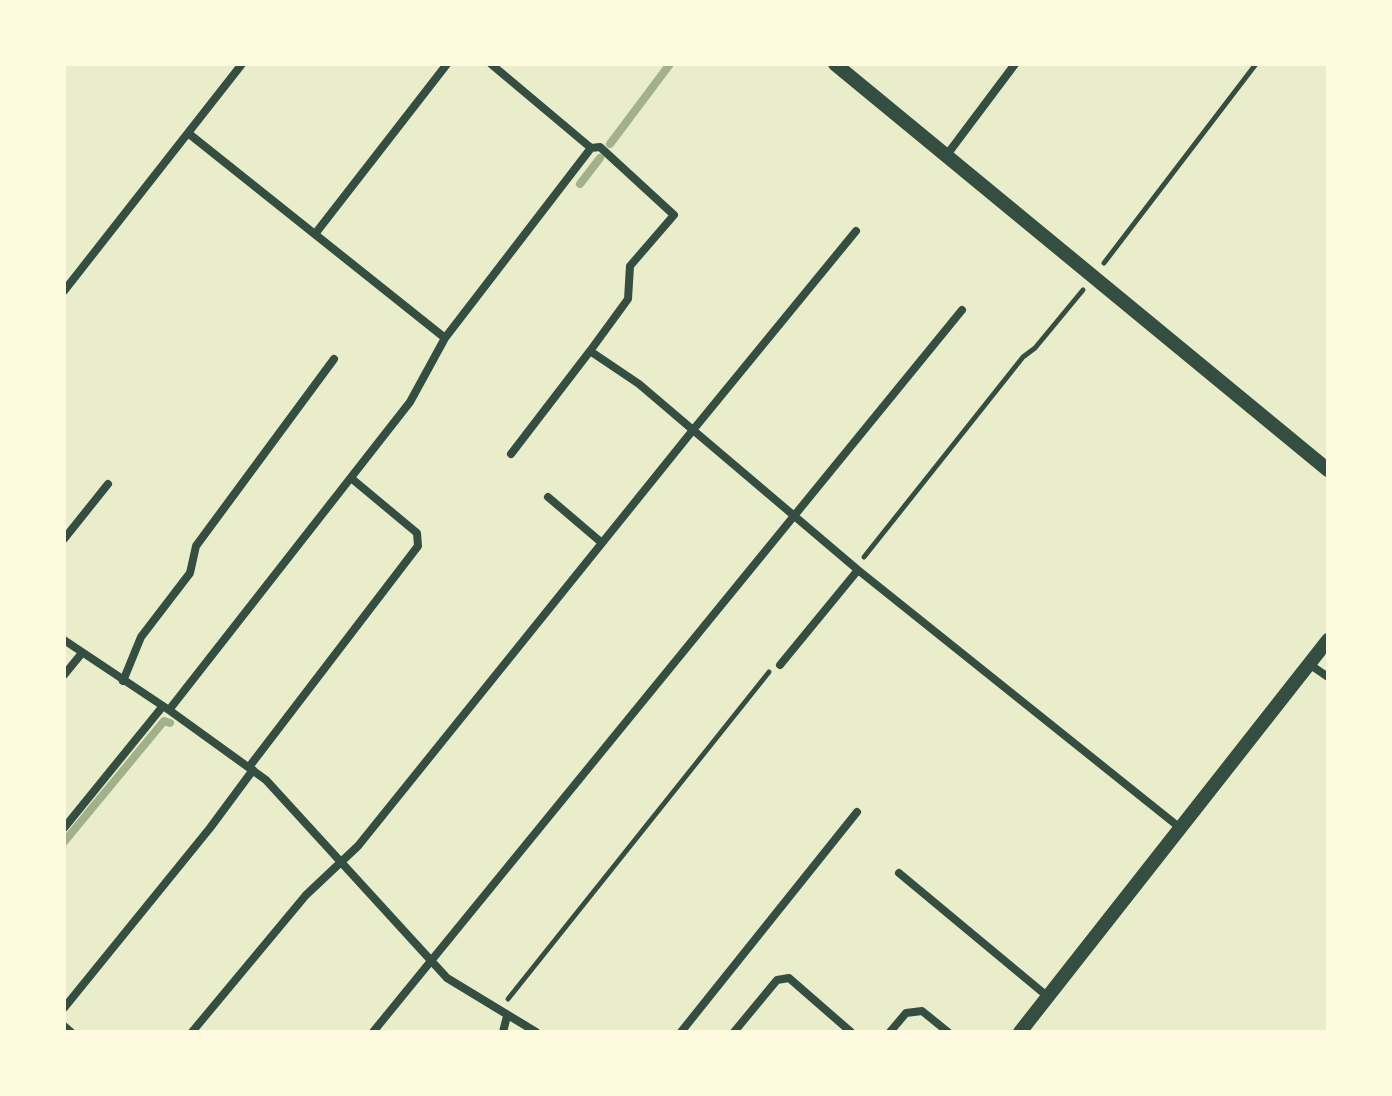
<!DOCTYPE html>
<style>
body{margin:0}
#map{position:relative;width:1392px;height:1096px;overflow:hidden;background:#e9edc9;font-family:"Space Grotesk",sans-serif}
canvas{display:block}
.frame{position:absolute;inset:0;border:66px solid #fefae0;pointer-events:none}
</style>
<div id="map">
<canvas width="1392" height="1096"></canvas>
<div class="frame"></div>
</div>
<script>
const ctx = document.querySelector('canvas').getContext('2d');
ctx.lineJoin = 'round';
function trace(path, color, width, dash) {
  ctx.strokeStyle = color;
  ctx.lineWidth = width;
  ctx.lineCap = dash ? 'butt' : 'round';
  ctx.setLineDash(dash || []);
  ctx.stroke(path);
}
trace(new Path2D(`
 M610,144L670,64
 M580,184L600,158
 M64,842L164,721L170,723`), '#a3b18a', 8);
trace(new Path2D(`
 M1104,263L1256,64
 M864,557L1023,357L1035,348L1083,290
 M508,999L769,672`), '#344e41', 5);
trace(new Path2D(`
 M491,64L591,148L600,147L674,215L630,266L628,299L590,351
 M188,133L445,338
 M946,156L1015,64
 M315,234L447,64
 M64,291L242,64
 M511,454L590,351L639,384L693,430L856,231
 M548,497L602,543
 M64,539L108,484
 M64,640L169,710L266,780L447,978L536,1032
 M1309,664L1328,677
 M780,665L858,570
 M64,675L82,653
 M123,681L141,637L190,573L196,546L334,359
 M169,710L410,402L445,338L591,148
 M249,767L418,546L417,533L351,478
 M64,828L163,706
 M899,873L1047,996
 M64,1008L210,828L253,770
 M64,1026L71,1032
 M192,1032L306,895L358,846L693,430L858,570L1179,827
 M373,1032L962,310
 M503,1032L507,1016
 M681,1032L857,812
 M734,1032L777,980L789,978L851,1032
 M890,1032L906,1013L922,1011L948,1032`), '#344e41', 8);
trace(new Path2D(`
 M835,64L1328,470
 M1020,1032L1328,640`), '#344e41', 14);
</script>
